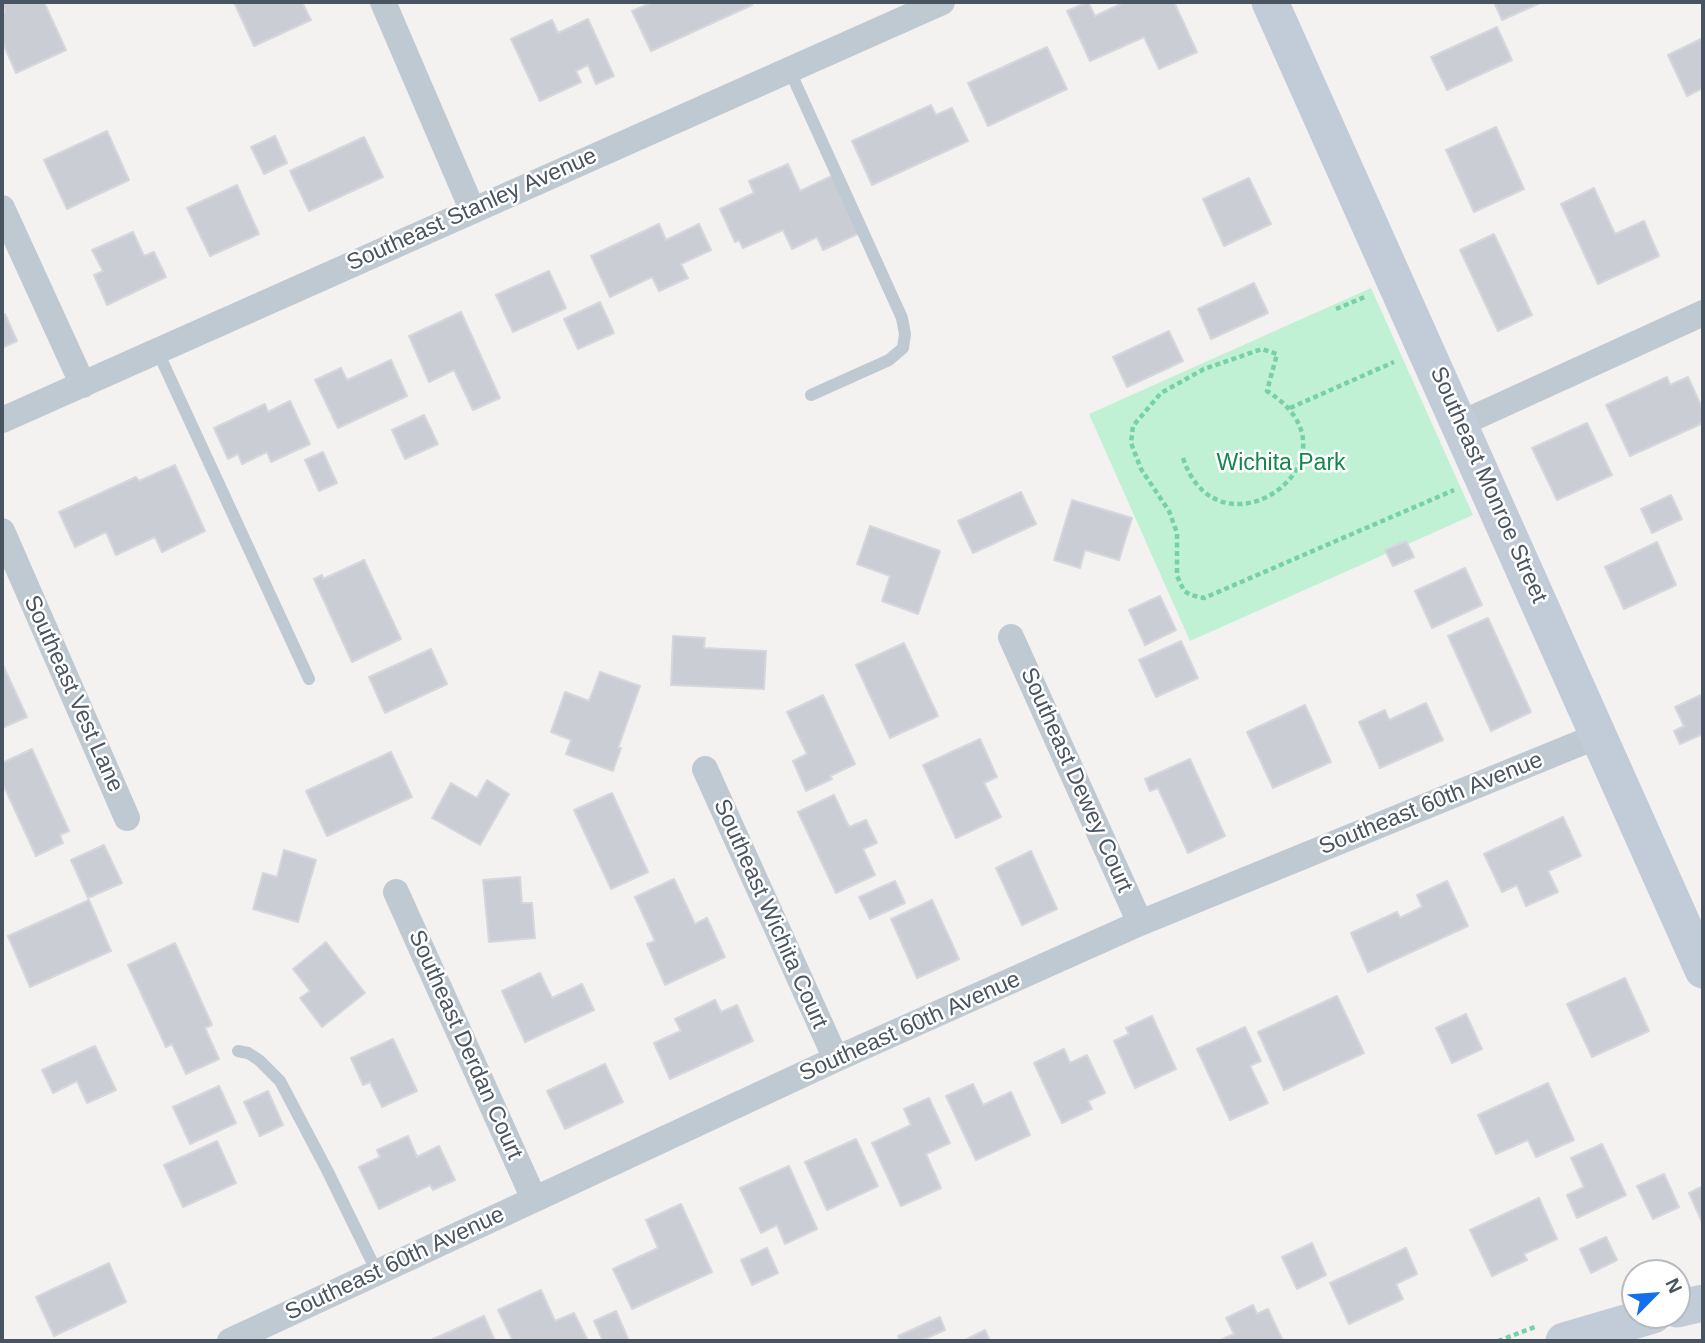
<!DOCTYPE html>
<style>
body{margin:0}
#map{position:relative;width:1705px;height:1343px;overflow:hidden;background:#f4f1f1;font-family:Arial,sans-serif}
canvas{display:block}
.frame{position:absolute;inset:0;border:4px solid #485460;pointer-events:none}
.north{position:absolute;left:1621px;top:1259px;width:70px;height:70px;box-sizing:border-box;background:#fff;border:2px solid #b6bbbf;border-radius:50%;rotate:65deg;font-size:19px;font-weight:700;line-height:28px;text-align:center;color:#485460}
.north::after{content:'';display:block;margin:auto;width:24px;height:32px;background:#136fec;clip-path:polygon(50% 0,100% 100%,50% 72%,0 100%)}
</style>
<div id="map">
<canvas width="1705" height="1343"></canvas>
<div class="frame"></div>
<div class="north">N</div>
</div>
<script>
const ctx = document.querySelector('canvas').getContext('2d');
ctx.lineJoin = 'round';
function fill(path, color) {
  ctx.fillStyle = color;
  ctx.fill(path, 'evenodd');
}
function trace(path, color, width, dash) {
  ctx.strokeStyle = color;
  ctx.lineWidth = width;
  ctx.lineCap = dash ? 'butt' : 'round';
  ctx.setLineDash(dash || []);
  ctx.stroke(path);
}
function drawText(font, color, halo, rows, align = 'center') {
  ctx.font = font + ' Arial,sans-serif';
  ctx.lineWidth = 5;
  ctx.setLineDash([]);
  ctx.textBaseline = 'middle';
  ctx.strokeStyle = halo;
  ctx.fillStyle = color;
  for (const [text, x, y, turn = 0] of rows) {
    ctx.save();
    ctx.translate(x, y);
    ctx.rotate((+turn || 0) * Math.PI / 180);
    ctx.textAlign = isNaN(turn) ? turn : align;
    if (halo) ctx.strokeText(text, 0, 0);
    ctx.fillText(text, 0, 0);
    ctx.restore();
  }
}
fill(new Path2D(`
 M1371,288L1473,515L1190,641L1089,414Z`), '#c0f1d4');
const building = new Path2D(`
 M2,2H44L66,50L16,73L2,41V14L5,12Z
 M234,2H302L311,20L254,46Z
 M653,2H750L752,5L651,51L632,11Z
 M1088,2L1095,16L1125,2H1174L1197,52L1159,69L1144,37L1090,61L1067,11Z
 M1494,2H1540V3L1502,20Z
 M588,19L614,76L596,84L588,65L576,71L581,82L540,101L511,39L552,20L558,33Z
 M1497,27L1512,60L1447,90L1431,57Z
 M1703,38V88L1687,96L1668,55Z
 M1047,47L1067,89L988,126L968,83Z
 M931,105L936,115L952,108L968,141L872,185L852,141Z
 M1496,127L1524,189L1474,212L1446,150Z
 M107,131L129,180L67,209L44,160Z
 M275,136L287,163L264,174L251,147Z
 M364,137L383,177L309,211L290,171Z
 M788,164L800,191L836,174L862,232L823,250L817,237L792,249L783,230L743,248L739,240L735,242L720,209L754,193L749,181Z
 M1249,178L1271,224L1224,246L1203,199Z
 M237,185L259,234L210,256L187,208Z
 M1594,188L1615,234L1644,221L1659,256L1598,284L1561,204Z
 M659,224L666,240L699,224L711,250L681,264L688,278L659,291L652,277L610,297L591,256Z
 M133,232L144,256L154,252L166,277L107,305L94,275L103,271L92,250Z
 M1494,234L1532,315L1498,331L1460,250Z
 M549,271L566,308L513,332L496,295Z
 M1254,283L1268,313L1211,339L1198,309Z
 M600,302L614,333L578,349L564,319Z
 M461,312L500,398L473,410L454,370L429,382L409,336Z
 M5,314L17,341L2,348V316Z
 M1169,331L1183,361L1127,387L1113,357Z
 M391,360L407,396L338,428L315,380L341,368L347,380Z
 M1667,377L1670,385L1688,377L1703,410V423L1630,456L1606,405Z
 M290,401L310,444L271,462L267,452L242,464L238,454L228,459L214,428L265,404L268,412Z
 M424,415L438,444L405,459L392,430Z
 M1587,423L1612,475L1557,500L1532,448Z
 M323,452L337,483L319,491L305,460Z
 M175,465L205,531L162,552L155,537L116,555L106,532L75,547L59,512L136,477L139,481Z
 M1021,492L1036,524L973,553L958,521Z
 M1671,495L1682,519L1652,533L1641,509Z
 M1072,500L1132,518L1119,560L1085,550L1080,568L1054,560Z
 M870,526L940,551L918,614L882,601L890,576L857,564Z
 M1406,541L1414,557L1393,566L1385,550Z
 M1657,542L1676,585L1624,609L1605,567Z
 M364,560L401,639L352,662L314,579L322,575L323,579Z
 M1465,568L1482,605L1432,628L1415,591Z
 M1160,596L1176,630L1145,645L1129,610Z
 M1488,618L1531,712L1491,731L1448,636Z
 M673,636L705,638L704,648L766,651L764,689L671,685Z
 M1181,641L1198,678L1156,697L1139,660Z
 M904,643L938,716L890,738L856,665Z
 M431,649L447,684L385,713L369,677Z
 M2,663L27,717L2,728Z
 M600,672L640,686L618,748H621L613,771L566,754L571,740L551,732L565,692L589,701Z
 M1703,694V734L1680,744L1674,731L1684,726L1675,707Z
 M823,695L855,764L830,776L832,779L806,791L793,761L807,754L787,712Z
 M1426,703L1443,740L1380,768L1359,722L1385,710L1389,720Z
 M1305,705L1331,762L1273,788L1247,732Z
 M980,739L997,777L984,783L1001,817L956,838L923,765Z
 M32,749L69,831L60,835L63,843L36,856L2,782V763Z
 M391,752L412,797L327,836L306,791Z
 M1190,759L1225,836L1188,853L1158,788L1150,791L1145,779Z
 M487,780L509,794L480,845L432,818L451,783L477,798Z
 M612,793L648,872L611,889L574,810Z
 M834,795L849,827L866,820L877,843L863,849L875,875L836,893L798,812Z
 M1563,817L1581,856L1548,871L1558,892L1526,906L1517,885L1502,892L1484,854Z
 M104,845L122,883L88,898L71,860Z
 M284,850L316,860L298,922L253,909L263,873L277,877Z
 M1031,851L1057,909L1022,925L996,868Z
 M520,877L522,903H532L535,938L489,942L483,880Z
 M674,879L695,924L707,918L725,957L665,985L647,944L655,941L635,897Z
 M895,881L905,903L870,919L859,897Z
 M1447,881L1468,926L1368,972L1351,933L1397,912L1400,918L1422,907L1417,895Z
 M89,900L111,951L30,987L8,936Z
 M932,900L959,959L917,978L891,919Z
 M326,942L365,993L322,1027L300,998L310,991L293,969Z
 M175,943L212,1025L205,1028L219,1059L186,1074L172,1044L166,1047L128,965Z
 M540,973L552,998L582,984L594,1010L525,1042L502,991Z
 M1625,978L1649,1031L1592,1057L1567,1004Z
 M1337,996L1364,1053L1284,1090L1258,1032Z
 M715,1000L721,1012L737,1005L753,1041L670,1079L654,1043L681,1031L675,1019Z
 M1466,1014L1482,1049L1452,1063L1436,1028Z
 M1152,1016L1176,1069L1135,1088L1114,1041L1129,1034L1126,1028Z
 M1245,1027L1261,1061L1250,1066L1268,1103L1230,1120L1197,1049Z
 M393,1039L417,1091L382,1107L370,1082L363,1085L351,1058Z
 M95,1046L116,1090L87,1103L77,1081L53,1093L42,1070Z
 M1064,1049L1070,1063L1087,1055L1105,1093L1088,1101L1092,1109L1062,1123L1034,1063Z
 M605,1064L623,1102L565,1129L547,1091Z
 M1548,1083L1574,1140L1536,1157L1528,1140L1496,1154L1478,1115Z
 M973,1084L983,1105L1011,1092L1030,1135L976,1160L946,1096Z
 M219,1086L236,1123L190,1144L173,1107Z
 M268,1091L283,1125L260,1136L244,1102Z
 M929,1098L950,1143L926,1154L941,1188L901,1206L872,1143L911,1125L904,1109Z
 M408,1136L417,1157L439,1146L455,1180L433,1190L430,1185L379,1209L359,1167L380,1157L377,1150Z
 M856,1139L878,1186L827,1210L805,1162Z
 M217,1141L236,1183L183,1207L164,1165Z
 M1602,1144L1626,1195L1577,1218L1567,1195L1584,1187L1571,1158Z
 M789,1166L817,1229L785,1244L777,1225L761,1233L740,1188Z
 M1664,1174L1679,1207L1653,1219L1637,1186Z
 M1703,1186V1222H1702L1689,1193Z
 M1539,1198L1557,1239L1524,1254L1527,1260L1492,1276L1470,1230Z
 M681,1204L712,1272L632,1309L613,1269L658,1248L646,1220Z
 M1606,1237L1617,1260L1591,1273L1580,1249Z
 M1312,1243L1326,1275L1297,1289L1282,1257Z
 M767,1248L778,1273L752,1285L741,1260Z
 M1406,1248L1417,1274L1396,1284L1403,1299L1349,1324L1330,1283Z
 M109,1263L126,1302L54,1336L36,1297Z
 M541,1290L555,1321L574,1313L588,1341H513L498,1310Z
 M1253,1305L1257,1314L1268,1309L1283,1341H1218L1234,1334L1226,1318Z
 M616,1311L629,1341H603L594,1321Z
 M484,1316L495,1341H429Z
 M940,1317L945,1330L920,1341H900L898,1336Z
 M985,1330L990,1341H966L965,1340Z`);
fill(building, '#cbcdd4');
trace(building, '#d5d7dd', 2);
trace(new Path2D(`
 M1336,309L1367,296
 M1290,408L1394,362
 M1183,458C1219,567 1372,457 1267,391L1277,354L1262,349L1204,369L1161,393L1133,426L1131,443L1141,469L1169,511L1177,533V576L1184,591L1191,595L1204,598L1454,490
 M1498,1341L1535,1327`), '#76d1a5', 4.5, [5, 3.5]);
trace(new Path2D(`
 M789,69L902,318L905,334L903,348L889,360L811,395
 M157,350L309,679
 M238,1051L248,1053L259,1060L280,1081L327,1170L377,1272`), '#bfc9d1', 12);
trace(new Path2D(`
 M383,2L472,209
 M2,208L83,385
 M2,420L942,2
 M1460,424L1703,313
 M2,531L127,818
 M1011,637L1140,923
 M705,769L836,1059
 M396,892L534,1199
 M230,1341L836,1059L1140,923L1600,735`), '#bfc9d1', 26);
trace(new Path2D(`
 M1270,2L1703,970
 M1677,1309L1703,1303
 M1564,1341L1653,1315`), '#c2ccd8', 37);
drawText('23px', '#485460', '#fff', [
 ["Southeast Stanley Avenue",472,210,-24],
 ["Southeast Monroe Street",1488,485,66],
 ["Southeast Vest Lane",73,694,66],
 ["Southeast Dewey Court",1076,780,66],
 ["Southeast 60th Avenue",1431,804,-22],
 ["Southeast Wichita Court",770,914,66],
 ["Southeast 60th Avenue",910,1027,-24],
 ["Southeast Derdan Court",465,1045,66],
 ["Southeast 60th Avenue",395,1264,-25]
]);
drawText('23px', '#14864e', '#fff', [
 ["Wichita Park",1281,464]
]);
</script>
